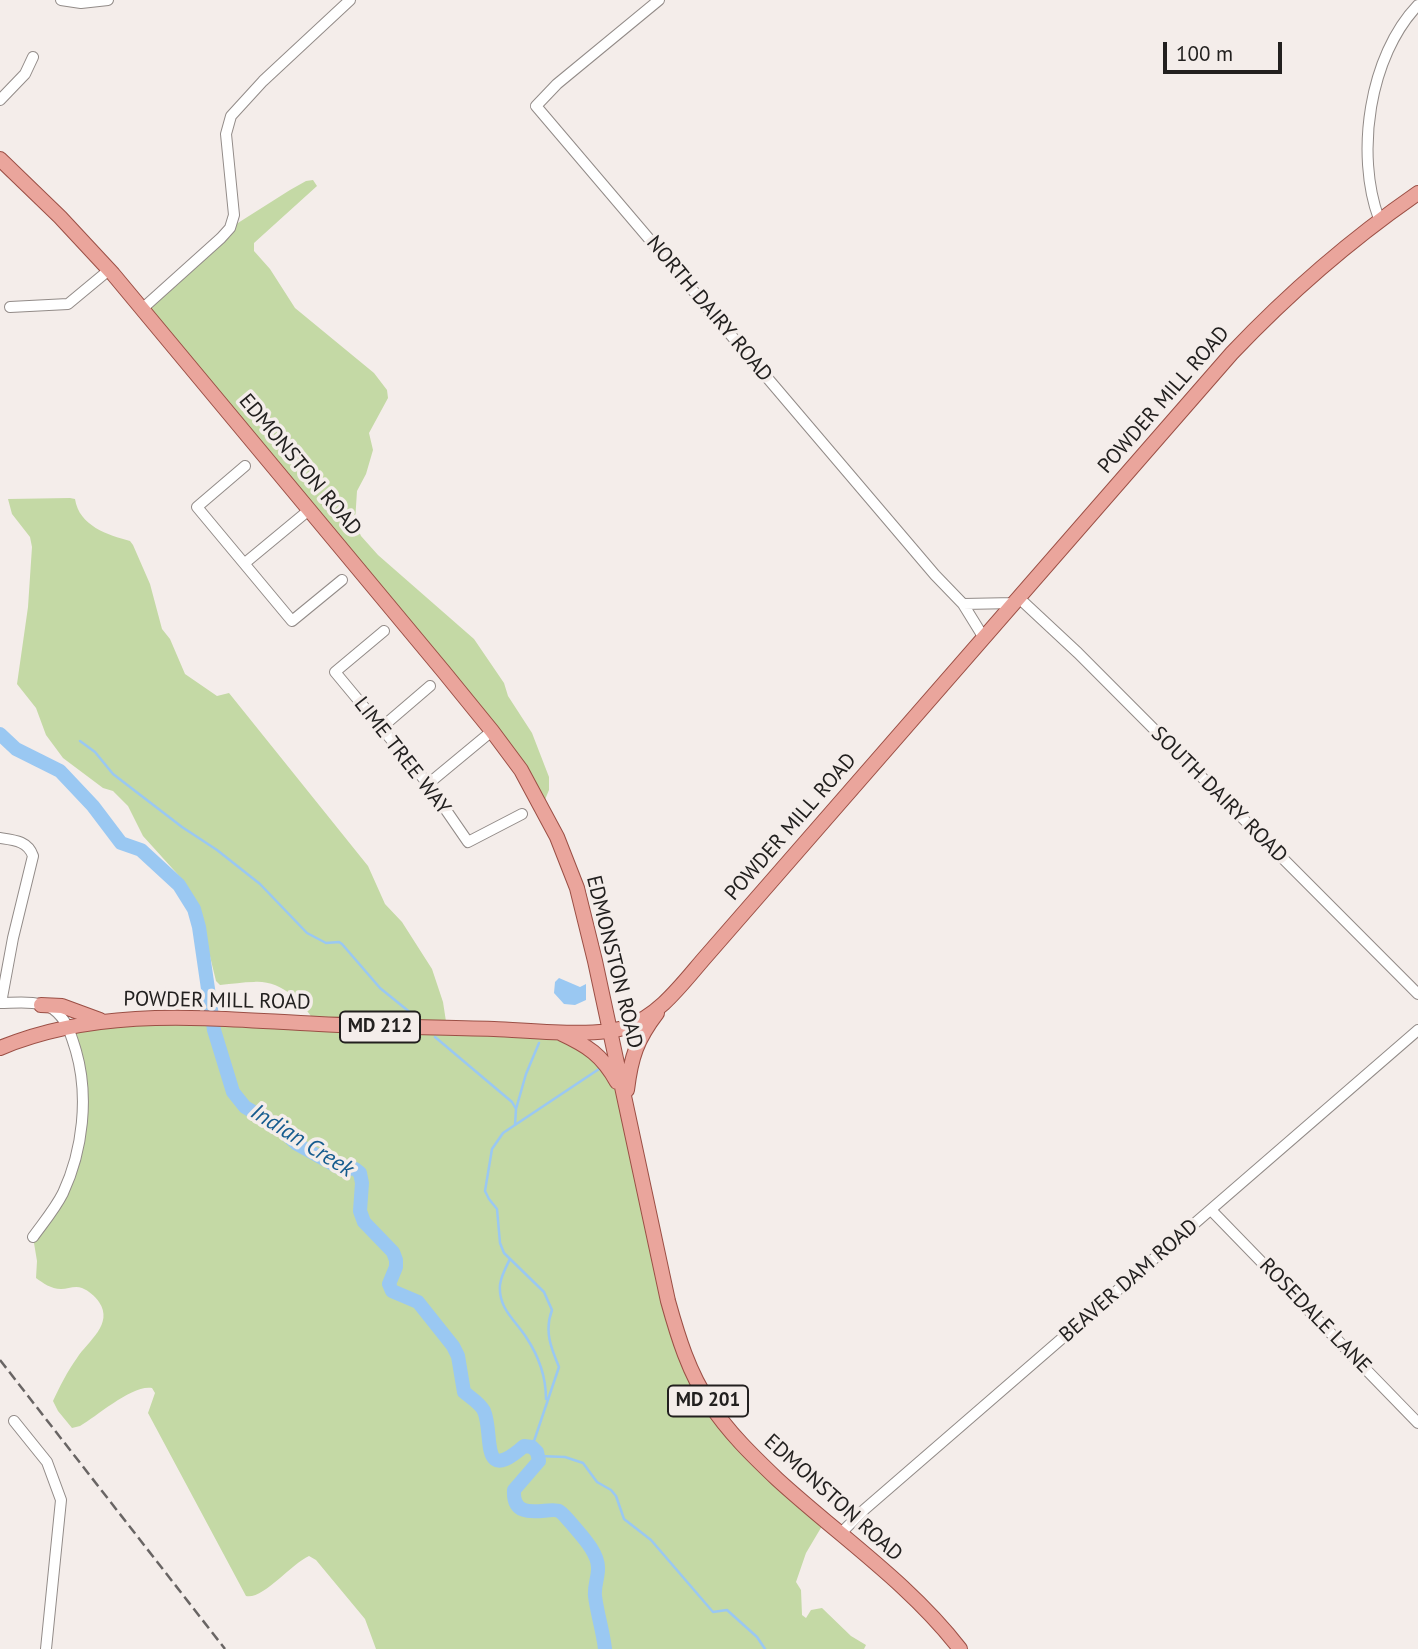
<!DOCTYPE html>
<style>
body{margin:0}
#map{position:relative;width:1418px;height:1649px;overflow:hidden;background:#f4edea;font-family:"PT Sans",sans-serif}
canvas{display:block}
.scale{position:absolute;left:1163px;top:42px;width:119px;height:32px;box-sizing:border-box;border:4px solid #22201f;border-top:0;padding-left:9px;font-size:21px;line-height:24px;white-space:nowrap;color:#22201f;-webkit-text-stroke:5px #f4edea;paint-order:stroke}
</style>
<div id="map">
<canvas width="1418" height="1649"></canvas>
<div class="scale">100 m</div>
</div>
<script>
const ctx = document.querySelector('canvas').getContext('2d');
ctx.lineJoin = 'round';
function fill(path, color) {
  ctx.fillStyle = color;
  ctx.fill(path, 'evenodd');
}
function trace(path, color, width, dash) {
  ctx.strokeStyle = color;
  ctx.lineWidth = width;
  ctx.lineCap = dash ? 'butt' : 'round';
  ctx.setLineDash(dash || []);
  ctx.stroke(path);
}
function drawText(font, color, halo, rows, align = 'center') {
  ctx.font = font + ' "PT Sans",sans-serif';
  ctx.lineWidth = 7;
  ctx.setLineDash([]);
  ctx.textBaseline = 'middle';
  ctx.strokeStyle = halo;
  ctx.fillStyle = color;
  for (const [text, x, y, turn = 0] of rows) {
    ctx.save();
    ctx.translate(x, y);
    ctx.rotate((+turn || 0) * Math.PI / 180);
    ctx.textAlign = isNaN(turn) ? turn : align;
    if (halo) ctx.strokeText(text, 0, 0);
    ctx.fillText(text, 0, 0);
    ctx.restore();
  }
}
fill(new Path2D(`
 M313,180L317,186L254,243V251L270,269L295,308L374,373L387,390L388,398L369,433L373,450L366,474L357,491L355,522L361,536L378,555L474,639L504,683L508,696L532,733L549,777V790L542,807L521,770L142,309L230,228L290,190L306,181Z
 M70,498L75,499C79,526 108,535 130,541L133,545L150,584L162,629L170,639L185,674L217,696L229,693L368,866L385,904L402,922L432,969L443,1002L447,1028L556,1031L591,1049L625,1098L659,1262L710,1405L825,1521L806,1553L796,1582L801,1590L802,1615L806,1618L811,1610L822,1608L851,1636L866,1645L864,1649H376L365,1619L316,1560L309,1556C291,1564 263,1600 246,1596L148,1413L155,1393L152,1388C133,1384 97,1416 80,1426L72,1428L58,1411L53,1401C60,1386 67,1372 77,1358C88,1341 114,1324 99,1302C95,1296 89,1291 82,1288C75,1285 68,1289 61,1289C51,1289 43,1283 36,1278L37,1261L33,1237L63,1191L82,1111L68,1027L101,1021L316,1024C303,1002 281,980 254,982C243,982 232,984 220,985L216,981L198,907L181,878L143,836L128,806L113,791L103,788L63,758L46,735L36,708L17,684L28,607L32,547L30,537L12,514L8,499Z`), '#c4d9a5');
fill(new Path2D(`
 M559,978L580,987L586,984V1000L575,1005L564,1004L554,993L555,982Z`), '#9ac8f2');
trace(new Path2D(`
 M80,741L95,752L113,774L182,827L217,850L260,884L307,933L326,943L339,942L342,944L380,988L417,1018
 M435,1037L512,1102L516,1109L515,1125
 M516,1109L526,1074L539,1043
 M510,1259C506,1267 501,1276 500,1285C498,1308 515,1320 526,1337C538,1355 546,1377 546,1399
 M532,1447L559,1367C551,1348 544,1331 552,1310L544,1292L504,1253L500,1243L497,1209L489,1199L485,1191L492,1149L503,1133L602,1067
 M539,1456L565,1457L583,1463L597,1482L611,1490L616,1496L624,1519L651,1540L713,1612L727,1610L757,1637L765,1649`), '#9ac8f2', 2.5);
trace(new Path2D(`
 M0,734L16,749L60,771L93,806L121,843L141,850L179,885L194,909L199,927L214,1030L233,1092L245,1107L276,1125L297,1144L338,1167L355,1169L360,1173L362,1183L360,1211L364,1222L393,1252L396,1260V1267L389,1284L392,1291L418,1302L453,1346L458,1356L464,1392C471,1398 480,1403 484,1411C494,1434 479,1486 524,1446L532,1447L537,1452L539,1461L514,1490C512,1524 549,1506 559,1511C563,1513 568,1520 571,1523C581,1535 599,1553 598,1569C598,1578 594,1586 595,1596C597,1613 603,1631 605,1649`), '#9ac8f2', 14);
const minor = new Path2D(`
 M61,0L81,3L108,0
 M659,0L557,84L536,106L935,575L963,604L984,638
 M0,100L25,74L33,57
 M1379,219C1355,154 1369,56 1418,5
 M10,307L68,304L109,270
 M142,309L221,238L230,228L234,215L226,134L231,116L263,81L350,0
 M245,466L197,507L292,621L342,580
 M245,563L309,510
 M1019,598L1078,653L1418,994
 M963,604L1015,603
 M384,631L335,672L428,784L468,842L522,814
 M381,728L430,686
 M428,784L492,731
 M0,838C14,840 28,841 33,856L13,938L1,1003
 M0,1003C16,1003 39,1000 53,1009C67,1019 71,1035 76,1051C89,1096 83,1150 63,1193C55,1209 43,1223 33,1237
 M1211,1210L1418,1423
 M14,1421L47,1462L61,1500L46,1649
 M840,1534L865,1509L1418,1030`);
const major = new Path2D(`
 M0,159L60,217L113,274L444,672L492,731L521,770L557,837L577,888L595,961L668,1301C678,1337 689,1373 710,1404C728,1432 753,1456 777,1479C838,1535 909,1583 960,1649
 M41,1005L62,1006L100,1020
 M560,1033C588,1046 602,1055 617,1082
 M0,1048C103,1005 211,1019 319,1024C377,1027 436,1027 494,1029C528,1030 596,1038 626,1027C661,1015 684,981 708,954L1232,353C1289,293 1350,240 1418,193
 M627,1090C631,1057 637,1039 657,1013`);
trace(minor, '#928b88', 12);
trace(major, '#9b4f45', 16);
trace(minor, '#fff', 10);
trace(major, '#eaa59c', 14);
trace(new Path2D(`
 M0,1360L225,1649`), '#696564', 2.5, [10, 5]);
for (const [x, y, w] of [
 [380,1027,80],
 [708,1401,80]
]) {
  const box = new Path2D();
  box.roundRect(x - w / 2, y - 15.5, w, 31, 5);
  ctx.fillStyle = '#f4edea';
  ctx.fill(box);
  trace(box, '#22201f', 2);
}
drawText('bold 19px', '#22201f', null, [
 ["MD 212",380,1027],
 ["MD 201",708,1401]
]);
drawText('21px', '#22201f', '#f4edea', [
 ["NORTH DAIRY ROAD",709,309,50],
 ["POWDER MILL ROAD",1164,400,-49],
 ["EDMONSTON ROAD",300,465,50],
 ["LIME TREE WAY",402,756,52],
 ["SOUTH DAIRY ROAD",1219,795,45],
 ["POWDER MILL ROAD",791,827,-49],
 ["EDMONSTON ROAD",614,962,76],
 ["POWDER MILL ROAD",217,1001,1],
 ["BEAVER DAM ROAD",1129,1281,-41],
 ["ROSEDALE LANE",1315,1316,46],
 ["EDMONSTON ROAD",833,1498,42]
]);
drawText('italic 23px', '#155b8e', '#f4edea', [
 ["Indian Creek",302,1141,32]
]);
</script>
